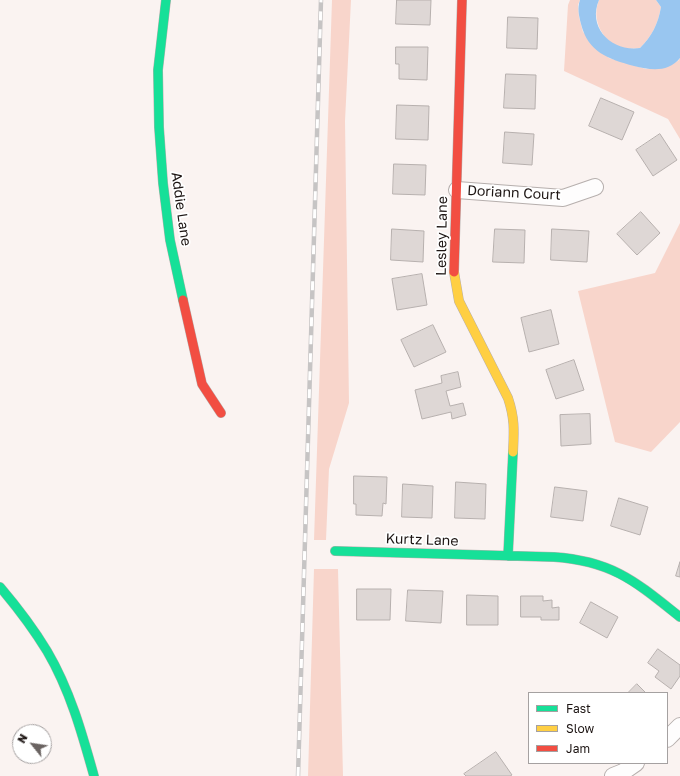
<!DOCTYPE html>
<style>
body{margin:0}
#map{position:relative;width:680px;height:776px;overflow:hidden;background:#faf3f1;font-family:"Golos Text",sans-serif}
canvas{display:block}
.legend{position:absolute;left:528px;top:692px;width:140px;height:72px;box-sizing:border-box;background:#fff;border:1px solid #a5a1a1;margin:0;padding:5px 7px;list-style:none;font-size:12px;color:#1d1513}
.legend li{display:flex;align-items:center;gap:8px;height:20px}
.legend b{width:20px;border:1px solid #a5a1a1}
.north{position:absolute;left:12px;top:724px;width:40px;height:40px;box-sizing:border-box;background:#fff;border:1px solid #a5a1a1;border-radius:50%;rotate:300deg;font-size:11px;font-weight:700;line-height:16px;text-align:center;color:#1d1513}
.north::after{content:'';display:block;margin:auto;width:14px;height:18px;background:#6a6361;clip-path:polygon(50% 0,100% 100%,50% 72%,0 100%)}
</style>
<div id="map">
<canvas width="680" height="776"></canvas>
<ul class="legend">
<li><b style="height:5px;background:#16e098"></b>Fast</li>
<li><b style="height:5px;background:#ffcf43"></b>Slow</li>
<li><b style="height:5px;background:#f24e42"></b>Jam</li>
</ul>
<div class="north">N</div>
</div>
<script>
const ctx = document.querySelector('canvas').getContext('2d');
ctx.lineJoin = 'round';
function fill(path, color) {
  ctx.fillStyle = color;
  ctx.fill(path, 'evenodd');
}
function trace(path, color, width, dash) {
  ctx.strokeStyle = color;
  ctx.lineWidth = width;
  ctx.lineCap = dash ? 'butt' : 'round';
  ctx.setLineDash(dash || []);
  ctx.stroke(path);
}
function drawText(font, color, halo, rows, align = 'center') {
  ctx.font = font + ' "Golos Text",sans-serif';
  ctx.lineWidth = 3.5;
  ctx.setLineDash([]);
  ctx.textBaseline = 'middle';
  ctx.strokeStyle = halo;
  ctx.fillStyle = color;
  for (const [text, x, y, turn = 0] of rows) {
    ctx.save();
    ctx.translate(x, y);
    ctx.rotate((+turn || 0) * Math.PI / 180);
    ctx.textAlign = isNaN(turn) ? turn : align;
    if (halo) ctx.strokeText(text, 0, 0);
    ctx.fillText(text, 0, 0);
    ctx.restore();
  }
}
fill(new Path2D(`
 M332,0H351L345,121L349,403L329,469L326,540H314Z
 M570,0H580L578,5L579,17L583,32L609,58L646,69L678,61L680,58V139L668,119L564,71L568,5Z
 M599,0H656L661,7C658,24 652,36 640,48C634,49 627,49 622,48C602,42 591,19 599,0Z
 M680,223V422L651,452L615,442L578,291L655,273Z
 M314,569H338L343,776H308Z`), '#f8d5cb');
fill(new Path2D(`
 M580,0H599C587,28 612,52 640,48C652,36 658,24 661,7L656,0H680V58C668,73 650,70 634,66C608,59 588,52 581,24C579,16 577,8 580,0Z`), '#99c6f0');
const building = new Path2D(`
 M397,0H431L430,25L396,24Z
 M508,17L538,18L537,49L507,48Z
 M396,47H428L427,80L399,79V64H396Z
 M506,74L536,75L535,109L504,108Z
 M601,98L634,112L622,140L589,126Z
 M397,105L429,106L428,140L396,139Z
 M505,132L534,134L532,165L503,163Z
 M660,134L677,160L653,176L636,150Z
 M394,164L426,165L425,195L393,194Z
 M641,212L660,233L637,255L617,234Z
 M392,229L424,231L423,262L391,260Z
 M495,229L525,230L524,263L493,262Z
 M552,229L589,231L587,262L551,260Z
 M422,274L427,305L397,310L392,279Z
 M551,310L559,344L529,352L521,318Z
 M433,325L446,352L414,367L401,340Z
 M574,360L584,390L556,399L546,370Z
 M458,372L461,387L446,391L450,406L463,403L466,415L452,419L451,412L422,419L415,390L442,383L441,376Z
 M590,414L591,444L561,446L560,415Z
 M354,476L387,477L386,504L383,503L382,516L356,515V504H354Z
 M456,482L486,484L485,519L455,518Z
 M403,484L433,486L432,518L402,517Z
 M555,487L587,491L583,521L551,517Z
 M619,498L648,507L640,535L611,526Z
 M680,562V577L676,576Z
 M357,589H391L390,620H357Z
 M408,590L443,591L441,623L406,621Z
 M467,595L498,596V625H467Z
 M521,596H543V601L552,600V608L559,607V620H541V617H521Z
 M591,602L618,617L607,638L580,623Z
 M658,649L680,665V676L671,689L655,677L659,671L648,663Z
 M637,684L646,693H628Z
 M496,752L512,775L510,776H466L464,774Z`);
fill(building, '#ded7d5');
trace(building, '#b7b0ae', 1);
const street = new Path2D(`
 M457,190L563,198L595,187
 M667,739L680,726
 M613,776L623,772L636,763`);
const fast = new Path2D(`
 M166,0L158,70L159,127L163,183L170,240L183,300
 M335,551L554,557C613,561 636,582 680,617
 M508,556L513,452
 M0,587C17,607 33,628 47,651C70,690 82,733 94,776`);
const slow = new Path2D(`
 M454,272L459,301L508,398C515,419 514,431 513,452`);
const jam = new Path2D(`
 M454,272L462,0
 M183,300L202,384L221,413`);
trace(street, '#b6afad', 18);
trace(fast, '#b6afad', 10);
trace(slow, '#b6afad', 10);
trace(jam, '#b6afad', 10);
trace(street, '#fefdfd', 16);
trace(fast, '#16e098', 9);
trace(slow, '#ffcf43', 9);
trace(jam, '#f24e42', 9);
const rail = new Path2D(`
 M298,776L321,0`);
trace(rail, '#c6c4c4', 4.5);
trace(rail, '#fff', 3, [9]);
drawText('14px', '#1d1513', '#fff', [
 ["Doriann Court",514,193,3],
 ["Addie Lane",181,209,82],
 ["Lesley Lane",442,236,-89],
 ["Kurtz Lane",422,540,2]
]);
</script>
